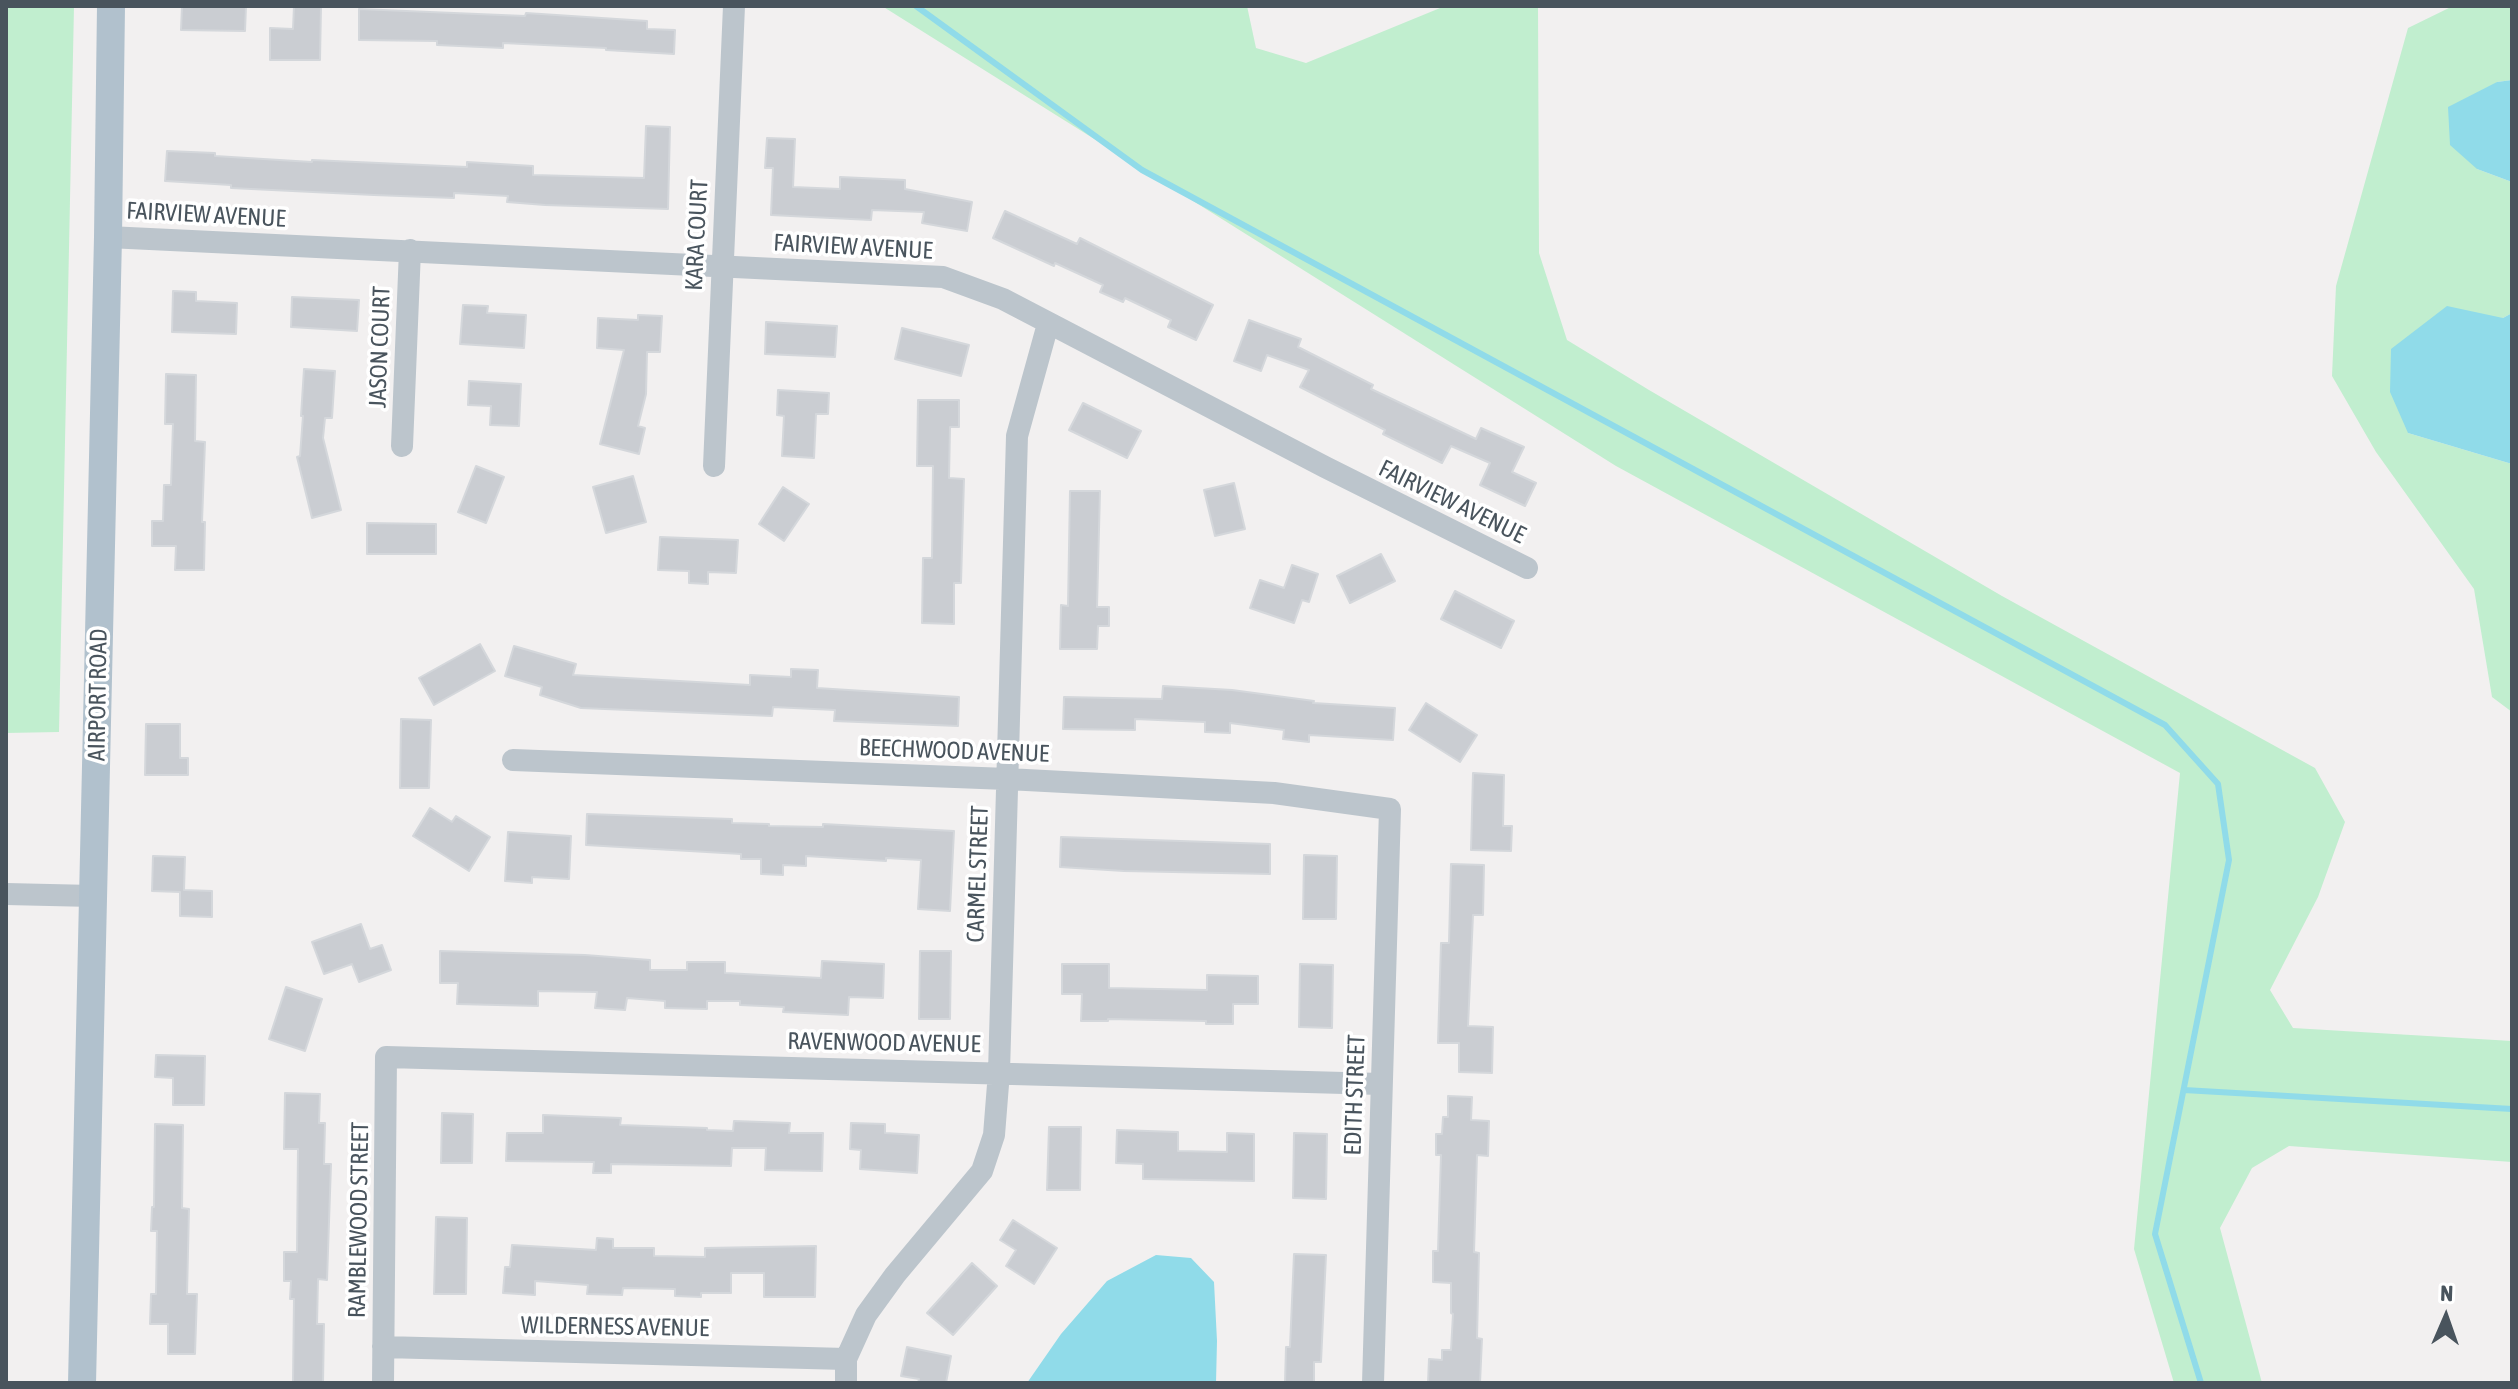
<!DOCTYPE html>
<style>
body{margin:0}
#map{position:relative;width:2518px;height:1389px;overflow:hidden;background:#f2f0f0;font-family:"Asap Condensed",sans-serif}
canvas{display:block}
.frame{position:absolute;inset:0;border:8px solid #49545d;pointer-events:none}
.north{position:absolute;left:2406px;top:1277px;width:80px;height:80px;-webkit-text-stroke:6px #fff;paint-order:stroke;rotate:2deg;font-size:22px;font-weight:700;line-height:32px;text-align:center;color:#49545d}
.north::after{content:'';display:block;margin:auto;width:28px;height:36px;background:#49545d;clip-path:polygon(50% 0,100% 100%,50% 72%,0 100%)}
</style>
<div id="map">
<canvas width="2518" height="1389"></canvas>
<div class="frame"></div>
<div class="north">N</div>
</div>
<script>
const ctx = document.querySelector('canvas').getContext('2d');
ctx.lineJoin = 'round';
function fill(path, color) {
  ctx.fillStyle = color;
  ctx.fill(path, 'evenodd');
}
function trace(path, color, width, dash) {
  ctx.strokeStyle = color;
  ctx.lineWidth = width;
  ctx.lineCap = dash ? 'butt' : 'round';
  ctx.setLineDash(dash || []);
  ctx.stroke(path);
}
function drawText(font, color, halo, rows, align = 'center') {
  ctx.font = font + ' "Asap Condensed",sans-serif';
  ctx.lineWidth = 7;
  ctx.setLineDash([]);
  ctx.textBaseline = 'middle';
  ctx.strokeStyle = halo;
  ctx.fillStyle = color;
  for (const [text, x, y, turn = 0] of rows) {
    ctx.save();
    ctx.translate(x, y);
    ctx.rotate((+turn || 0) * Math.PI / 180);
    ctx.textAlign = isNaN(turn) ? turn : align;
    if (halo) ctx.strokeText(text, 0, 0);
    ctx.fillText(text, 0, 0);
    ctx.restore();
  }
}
fill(new Path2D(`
 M6,6H74L59,732L6,733Z
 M882,6H1247L1256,48L1306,63L1445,6H1538L1539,253L1567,340L1649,390L2002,596L2315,768L2345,822L2318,897L2270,990L2293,1028L2512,1041V1162L2289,1146L2252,1168L2220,1228L2262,1383H2174L2134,1249L2180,773L1616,466Z
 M2453,6H2512V80L2497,82L2477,169L2512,182V313L2503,318L2408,433L2512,464V712L2492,697L2474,589L2376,452L2332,376L2336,286L2408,28Z`), '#c1eecf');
fill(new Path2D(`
 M2512,80V182L2477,169L2450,145L2448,107L2497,82Z
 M2447,306L2503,318L2512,313V464L2408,433L2390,392L2391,349Z
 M1156,1255L1191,1258L1214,1282L1217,1341L1216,1383H1027L1061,1334L1107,1281Z`), '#90dbe9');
trace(new Path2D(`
 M916,6L1142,170L2165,725L2218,784L2229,860L2155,1234L2201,1383
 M2184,1090L2512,1109`), '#90dbe9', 6);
const building = new Path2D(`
 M182,6H246L245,31L181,30Z
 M294,6H321L320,60H270V28L293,29Z
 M359,9L525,16L526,13L647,21V29L675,30L674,54L606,50V48L503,43V48L437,45V41L359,40Z
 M646,126L670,127L668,209L545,205L507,202L508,196L454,193V198L374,195L231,188V185L165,181L167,151L215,153V156L312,162V160L467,167V162L533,166V175L644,178Z
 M767,138L795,139L793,187L840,189V177L905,180V189L972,202L967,231L922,223L924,212L872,210L871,220L771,215L773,168H765Z
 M1005,211L1077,244L1080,238L1213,305L1196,340L1168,327L1171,320L1125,298L1123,302L1100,292L1103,285L1055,263L1054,266L993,238Z
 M173,291L196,292V301L237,303L236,334L172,332Z
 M292,297L359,300L357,331L291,327Z
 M463,305L488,306L487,313L526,315L524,348L460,344Z
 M638,315L662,316L660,352H647L646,394L638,426L645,428L639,454L600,444L624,350L597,348L598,318L638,320Z
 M1249,320L1301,339L1298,347L1373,385L1371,389L1476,439L1481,428L1524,447L1512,472L1536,483L1525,506L1480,485L1490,463L1451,446L1442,463L1383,434L1385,430L1300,387L1309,370L1267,355L1261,371L1234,361Z
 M766,322L837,326L835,357L765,354Z
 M902,328L969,345L961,376L895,359Z
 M304,369L335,371L332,418H325L323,438L341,510L312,518L297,457L300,456L303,416H301Z
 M166,374L196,375L195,441L205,442L202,522H205L204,570H175L176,546H152V521H163L164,485H171L173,424H165Z
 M469,381L521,384L519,426L490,425L491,406L468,405Z
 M778,390L829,393L828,414H816L814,458L782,456L784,416L777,415Z
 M918,400H959V427H950L949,478L964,479L961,583H954V624L922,623L923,558H932L933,466H917Z
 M1083,403L1141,431L1127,458L1069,430Z
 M476,466L504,477L486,523L458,512Z
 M633,476L646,522L606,533L593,487Z
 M1234,483L1245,529L1215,536L1204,490Z
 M783,487L809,504L784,541L759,524Z
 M1070,491H1100L1097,607H1109V626H1098L1097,649H1060L1061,605L1068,606Z
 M367,523L436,524V554H367Z
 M660,537L738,540L736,573L708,572V584L689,583V571L658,570Z
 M1381,554L1395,581L1350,603L1337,576Z
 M1292,565L1318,574L1309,602L1302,600L1294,623L1250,608L1260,580L1284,588Z
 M1455,591L1514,621L1501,648L1441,619Z
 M480,644L495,671L434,705L419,678Z
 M514,646L576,664L573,675L750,685V675L791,677V669L818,670L817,688L959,697L958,726L834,721L835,710L773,707L772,716L581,708L540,695L542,687L505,676Z
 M1163,686L1232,690L1314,701L1313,703L1395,708L1393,740L1309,735V742L1283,739L1284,730L1230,723V733L1205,732V722L1135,719V730L1063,729L1064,697L1162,699Z
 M1426,703L1477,735L1460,762L1409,730Z
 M401,719L431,720L429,788H400Z
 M146,724H180V758H188V775H145Z
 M1473,773L1504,775L1503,826H1512L1511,851L1471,850Z
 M430,808L452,822L456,816L490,837L469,871L413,836Z
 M587,814L732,819V823L769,824V826L823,827V824L954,831L950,911L918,909L921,860L886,858V861L806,856V866L783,865V875L761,874V859H741V854L586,845Z
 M508,832L571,836L569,879L532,877V883L505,881Z
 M1061,837L1270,844V874L1124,871L1060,867Z
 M1304,855L1337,856L1336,919H1303Z
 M153,856L185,857L184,890L212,891V917L180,916V892L152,891Z
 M1451,864L1484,865L1483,915H1473L1468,1026L1493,1027L1492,1073L1459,1072V1043H1438L1441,943H1449Z
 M361,924L370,949L382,945L391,970L359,982L352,964L324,974L312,942Z
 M440,951L585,955L650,960V970H687V962H725V973L821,978L822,961L884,964L883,998L849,997L848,1015L783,1012L784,1007L740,1005V1001H707V1009L665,1008V1001L627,998L625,1010L595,1008L597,992L538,991V1006L457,1004L458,983H440Z
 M920,951H951L950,1019H919Z
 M1062,964H1109V988L1207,990V975L1258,976V1004H1233V1024H1206V1021L1108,1019V1021H1081L1082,994H1062Z
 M1300,964L1333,965L1332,1028L1299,1027Z
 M286,987L322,999L305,1051L269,1039Z
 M156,1055L205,1056L204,1105H173V1078L155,1077Z
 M285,1093L320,1094L319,1123H325L324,1164H331L327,1280L318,1279L317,1324H324L323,1383H293L294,1299H290L291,1281H284V1252H297L298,1149H284Z
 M1448,1096L1472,1097L1471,1120L1489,1121L1488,1156L1477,1155L1474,1252L1479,1253L1477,1338L1482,1339L1480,1383H1428L1429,1359L1442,1360V1350H1451L1453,1314L1451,1313V1283L1433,1282V1251H1438L1441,1155H1436V1134H1442L1443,1117H1448Z
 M442,1113L473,1114L472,1163H441Z
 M543,1115L621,1118L620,1125L707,1128V1130L733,1131L734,1121L790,1123L789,1133H823L822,1171L765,1170L766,1148H732L731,1166L611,1164V1173H593L594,1162L506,1161L507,1133H543Z
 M851,1123L885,1124V1133L919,1135L917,1173L860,1169L861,1150L850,1149Z
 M155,1124L183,1125L182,1208L189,1209L187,1294H197L195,1354H168V1324H150L151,1294H156L157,1231H151L152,1207H154Z
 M1049,1127H1081L1080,1190H1047Z
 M1117,1130L1178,1132V1151L1227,1152V1133L1254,1134V1181L1143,1179V1164L1116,1163Z
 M1294,1133L1327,1134L1326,1199L1293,1198Z
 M436,1217L467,1218L466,1294H434Z
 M1013,1220L1057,1248L1034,1284L1006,1266L1016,1250L1000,1240Z
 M597,1238L613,1239V1248H654V1256L705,1257V1248L816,1246L815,1297H764V1273H731V1293H701V1297L675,1296V1289L623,1288L622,1295L587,1294L588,1285L535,1281V1295L503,1293L505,1267H510L512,1245L596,1250Z
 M1294,1254L1326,1255L1321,1362H1314V1383H1285L1286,1347H1290Z
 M972,1263L997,1286L953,1335L927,1313Z
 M907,1347L951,1356L946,1383H918L919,1379L901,1376Z`);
fill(building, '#cacdd2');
trace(building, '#d4d7db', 2);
trace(new Path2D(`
 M108,237L943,277L1003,299L1325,467L1527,568
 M402,446L410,250
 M714,466L734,6
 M513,760L1007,779L1274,793L1390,809L1373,1383
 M6,894L93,896
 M383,1347L846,1359
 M383,1383L386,1057L1381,1084
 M846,1383V1359L866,1315L895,1275L982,1171L994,1135L999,1072L1017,436L1048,324`), '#bcc5cc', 22);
trace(new Path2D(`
 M82,1383L108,237L111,6`), '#b1c1cd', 28);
drawText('24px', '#49545d', '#fff', [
 ["FAIRVIEW AVENUE",206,215,3],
 ["KARA COURT",697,235,-87],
 ["FAIRVIEW AVENUE",853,247,3],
 ["JASON COURT",380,347,-88],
 ["FAIRVIEW AVENUE",1452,502,26],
 ["AIRPORT ROAD",98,695,-89],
 ["BEECHWOOD AVENUE",954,751,2],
 ["CARMEL STREET",978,874,-88],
 ["RAVENWOOD AVENUE",884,1043,1],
 ["EDITH STREET",1355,1095,-88],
 ["RAMBLEWOOD STREET",359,1220,-89],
 ["WILDERNESS AVENUE",615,1327,1]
]);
</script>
